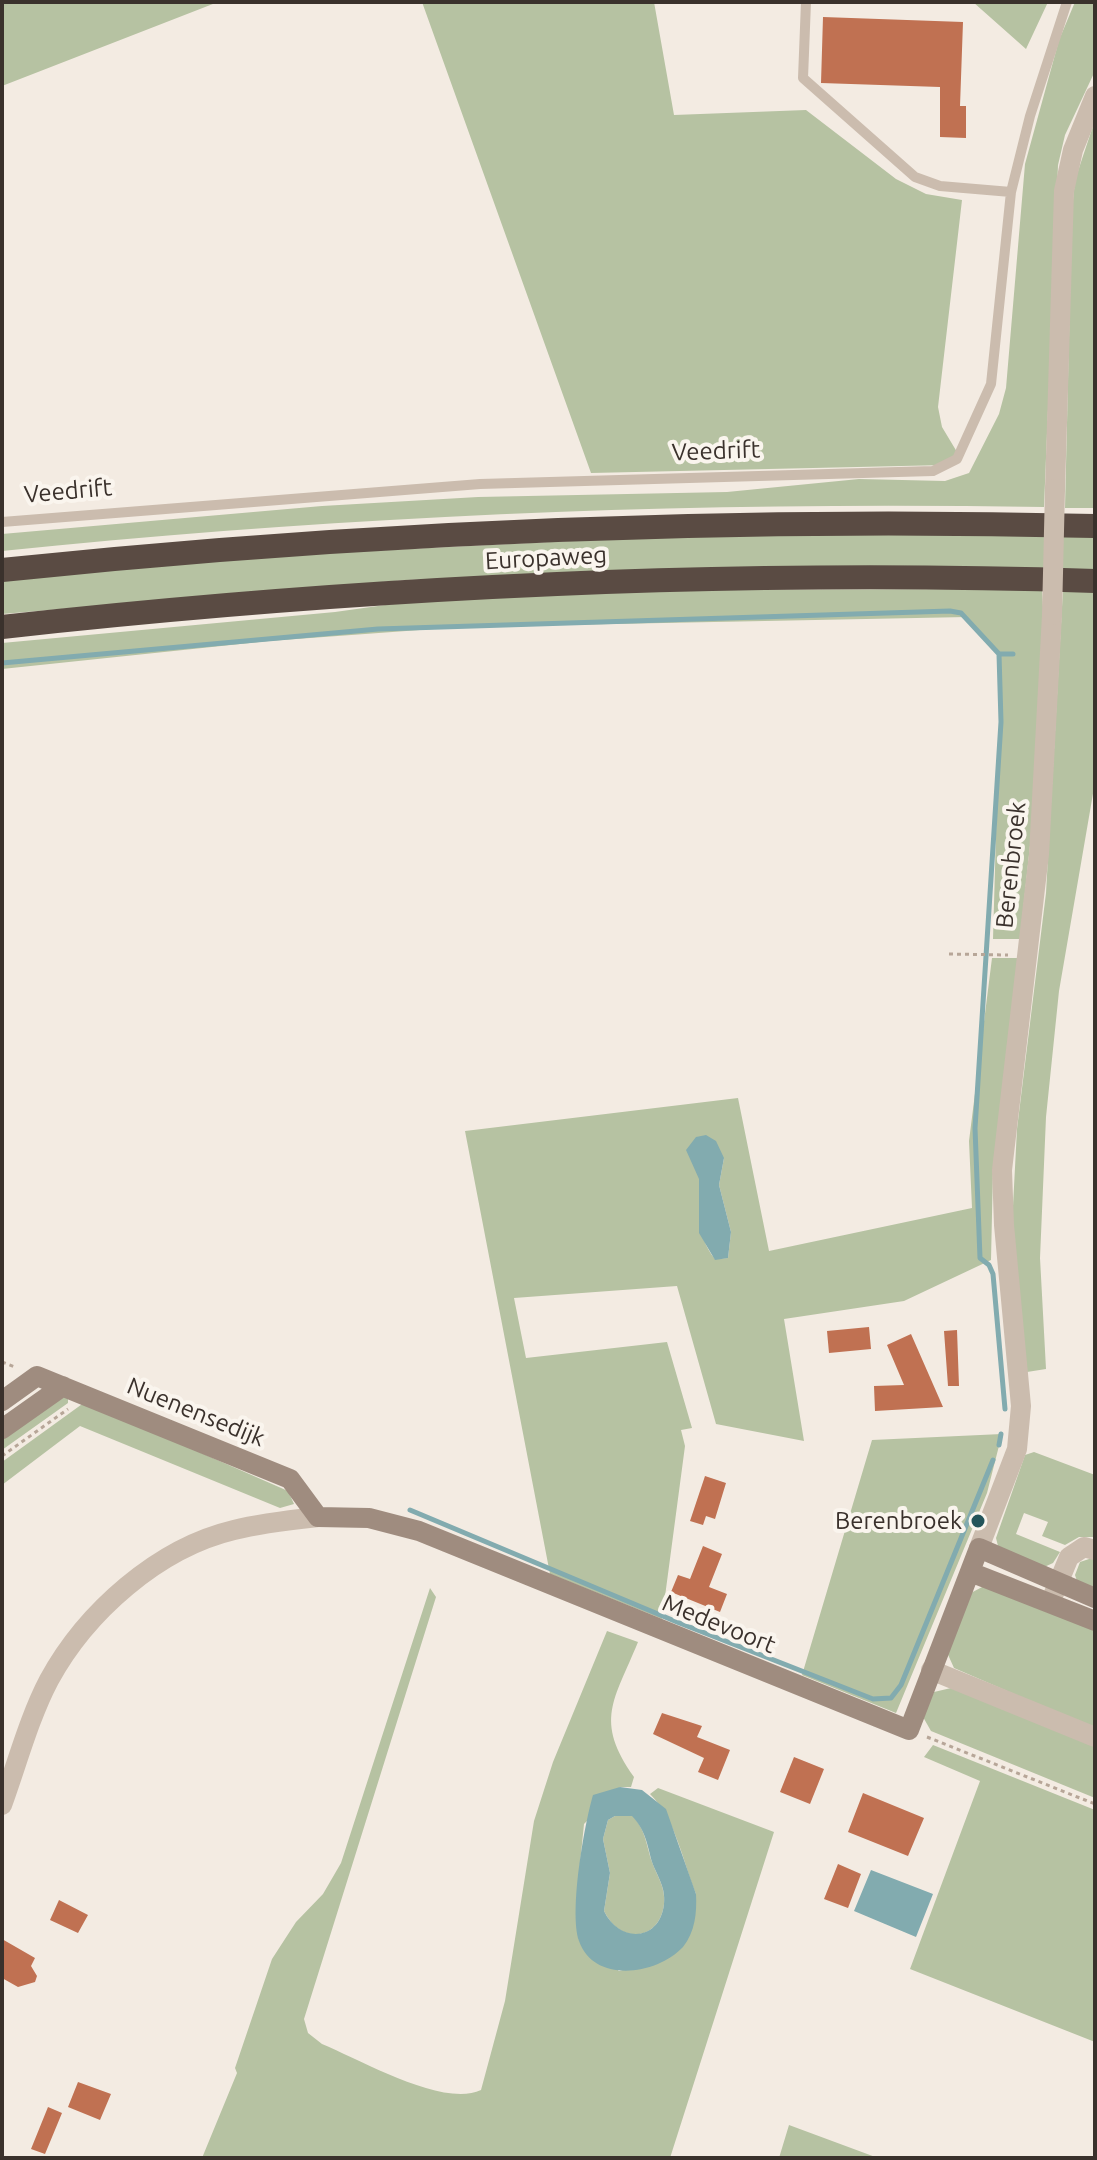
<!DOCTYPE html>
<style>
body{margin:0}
#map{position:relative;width:1097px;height:2160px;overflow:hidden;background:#f3ebe2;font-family:Ubuntu,sans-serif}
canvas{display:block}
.frame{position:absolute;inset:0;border:4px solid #3a312c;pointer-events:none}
</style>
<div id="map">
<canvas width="1097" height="2160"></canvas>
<div class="frame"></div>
</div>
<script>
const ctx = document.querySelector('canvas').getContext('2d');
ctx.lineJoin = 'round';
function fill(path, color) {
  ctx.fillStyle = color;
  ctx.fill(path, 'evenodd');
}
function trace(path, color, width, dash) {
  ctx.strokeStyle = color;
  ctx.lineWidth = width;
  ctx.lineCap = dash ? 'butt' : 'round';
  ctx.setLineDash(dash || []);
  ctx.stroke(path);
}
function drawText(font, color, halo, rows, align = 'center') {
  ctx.font = font + ' Ubuntu,sans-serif';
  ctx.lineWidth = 8;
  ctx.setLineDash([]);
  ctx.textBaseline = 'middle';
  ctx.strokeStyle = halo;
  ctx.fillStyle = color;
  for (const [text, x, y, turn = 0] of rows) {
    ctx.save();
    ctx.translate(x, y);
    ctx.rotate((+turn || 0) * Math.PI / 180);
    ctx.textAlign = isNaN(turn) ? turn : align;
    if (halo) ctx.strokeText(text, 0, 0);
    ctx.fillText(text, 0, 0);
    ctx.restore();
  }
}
fill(new Path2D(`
 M2,2H218L2,86Z
 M422,2H654L674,115L806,110L896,179L926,194L962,200L938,407L942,427L957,452L946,465L591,473Z
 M973,2H1048L1026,49Z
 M1075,2H1095V71L1065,135L1058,165L1044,507C696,501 349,515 2,551V534L322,506L478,497L727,492L859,479L945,481L969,473L999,414L1006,388L1025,164L1059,40Z
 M1095,120V508H1065L1072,210L1075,180Z
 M734,533L1095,536V570L566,574L406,580L2,614V578L204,559Z
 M1042,589L1044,626L1035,799L1020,939H993L1001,657L967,617L461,627L269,641L2,669V643L335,612L428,599L601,590Z
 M1063,589L1095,590V782L1059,991L1046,1117L1040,1258L1046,1369L1027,1372L1012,1225L1017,1129L1046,893Z
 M992,958H1018L993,1168L991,1260L904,1301L784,1319L804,1441L716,1424L677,1286L514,1298L526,1358L667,1342L692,1428L681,1430L685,1446L662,1619L550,1574L465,1131L738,1098L769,1251L972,1208L969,1141ZM724,1158L719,1185L731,1232L728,1258L715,1259C695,1235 701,1208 699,1179Z
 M68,1396V1403L2,1450V1434L56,1399Z
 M85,1402L288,1491L294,1504L280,1508L80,1426L2,1485V1462Z
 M1002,1434L987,1493L896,1713L802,1675L872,1440Z
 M1034,1452L1095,1475L1093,1537H1079L1065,1545L1042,1536L1048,1522L1024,1513L1016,1534L1060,1552L1053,1563L1042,1568L998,1546L996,1538L1025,1455Z
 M1095,1557V1592L1077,1581L1075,1575L1080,1562Z
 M984,1586L1095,1626V1729L954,1668L945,1648L969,1594Z
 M430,1588L436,1597L304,2019L308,2033L322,2044C361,2060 443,2108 481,2090L505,2001L534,1821L553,1762L607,1631L638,1642C614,1701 594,1720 634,1777L631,1787H620L584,1824L576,1904L579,1940L619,1971L672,1956L696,1894C682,1859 676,1820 650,1794L658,1788L774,1832L670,2158H202L237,2073L235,2068L272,1959L296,1922L323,1894L341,1863Z
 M951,1688L1095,1746V1798L931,1731L923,1717L934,1692Z
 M933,1745L1095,1810V2042L910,1969L980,1781L924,1757Z
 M615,1816H633C646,1831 646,1844 652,1862C657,1876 666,1888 664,1904C660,1940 621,1946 604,1911L610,1873L603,1839L608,1820Z
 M789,2125L878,2158H779Z`), '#b6c2a2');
fill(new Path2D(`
 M706,1135L716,1141L724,1158L719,1185L731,1232L728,1258L715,1260L699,1233V1179L686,1150L696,1137Z
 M620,1787L642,1790L666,1809L696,1894C697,1913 695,1932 683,1947C657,1975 594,1984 579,1941C569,1911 584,1826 593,1795ZM615,1816H632C646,1831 647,1844 652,1862C657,1876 666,1887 664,1904C660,1941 620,1944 604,1911L610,1873L603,1839L608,1820Z
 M871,1870L933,1894L916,1937L854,1911Z`), '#82abaf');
trace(new Path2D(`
 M2,663L378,629L950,611L961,613L999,654
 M1005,1409L993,1274L989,1265L980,1258L975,1128L1001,722L999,654H1013
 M999,1445L1001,1434
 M410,1510L677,1622L873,1699L891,1698L901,1685L993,1460`), '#82abaf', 5);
fill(new Path2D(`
 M823,17L963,22L960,106H966V138L940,137V87L821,83Z
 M869,1327L871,1349L829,1353L827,1331Z
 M957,1330L959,1386H948L944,1331Z
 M911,1334L943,1407L875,1411L874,1386L904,1385L887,1345Z
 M705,1476L726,1483L715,1519L706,1516L703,1525L690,1521Z
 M703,1546L722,1554L709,1587L727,1594L720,1612L671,1592L678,1575L690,1579Z
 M662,1713L702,1726L697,1737L730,1750L718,1780L698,1772L704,1758L653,1734Z
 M794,1757L824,1769L810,1804L780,1792Z
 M863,1793L924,1818L908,1856L848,1832Z
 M838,1864L861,1874L848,1908L824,1899Z
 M59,1900L88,1915L78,1933L50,1920Z
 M2,1939L35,1958L31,1966L37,1976L35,1982L18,1987L2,1978Z
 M78,2082L111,2094L100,2120L68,2107Z
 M48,2107L62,2113L45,2154L31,2149Z`), '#c07152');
trace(new Path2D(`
 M949,954L1008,955
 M2,1362L15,1367
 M2,1456L68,1409
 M927,1737L1095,1804`), '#b7a698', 3, [4, 4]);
trace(new Path2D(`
 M806,2L803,78L915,177L940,186L1011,192
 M2,522L480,484L933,471L957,459L991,384L1011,192L1030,116L1067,2`), '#cbbcae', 10);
trace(new Path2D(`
 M1055,489L1064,191L1073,150L1095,96
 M979,1548L1017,1449L1021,1406L1004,1225L1002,1170L1039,854L1052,615
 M1050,1603L1069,1557L1084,1547L1095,1550
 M931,1670L1095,1737
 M2,1805C17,1764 29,1718 49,1680C86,1612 158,1548 234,1530C261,1523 290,1520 318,1517`), '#cbbcae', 20);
trace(new Path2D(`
 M2,1401L37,1376L290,1479L318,1517L369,1518L419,1531L909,1730L979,1548L1095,1598
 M2,1429L63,1386
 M970,1572L1095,1621`), '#9f8c7f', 20);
trace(new Path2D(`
 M2,570C365,532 730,517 1095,526
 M2,627C364,587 731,569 1095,581`), '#5a4b43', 24);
trace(new Path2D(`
 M1052,615L1055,489`), '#cbbcae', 20);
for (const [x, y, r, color] of [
 [978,1521,8,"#23545a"]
]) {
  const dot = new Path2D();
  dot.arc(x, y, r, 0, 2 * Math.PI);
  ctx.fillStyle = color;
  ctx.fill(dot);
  trace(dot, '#faf5ee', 3);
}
drawText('24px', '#3a312c', '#faf5ee', [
 ["Veedrift",716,451,-2],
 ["Veedrift",68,491,-5],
 ["Europaweg",546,558,-3],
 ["Berenbroek",1011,865,-84],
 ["Nuenensedijk",196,1412,22],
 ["Medevoort",719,1624,22]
]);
drawText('24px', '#3a312c', '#faf5ee', [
 ["Berenbroek",962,1521]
], 'right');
</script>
